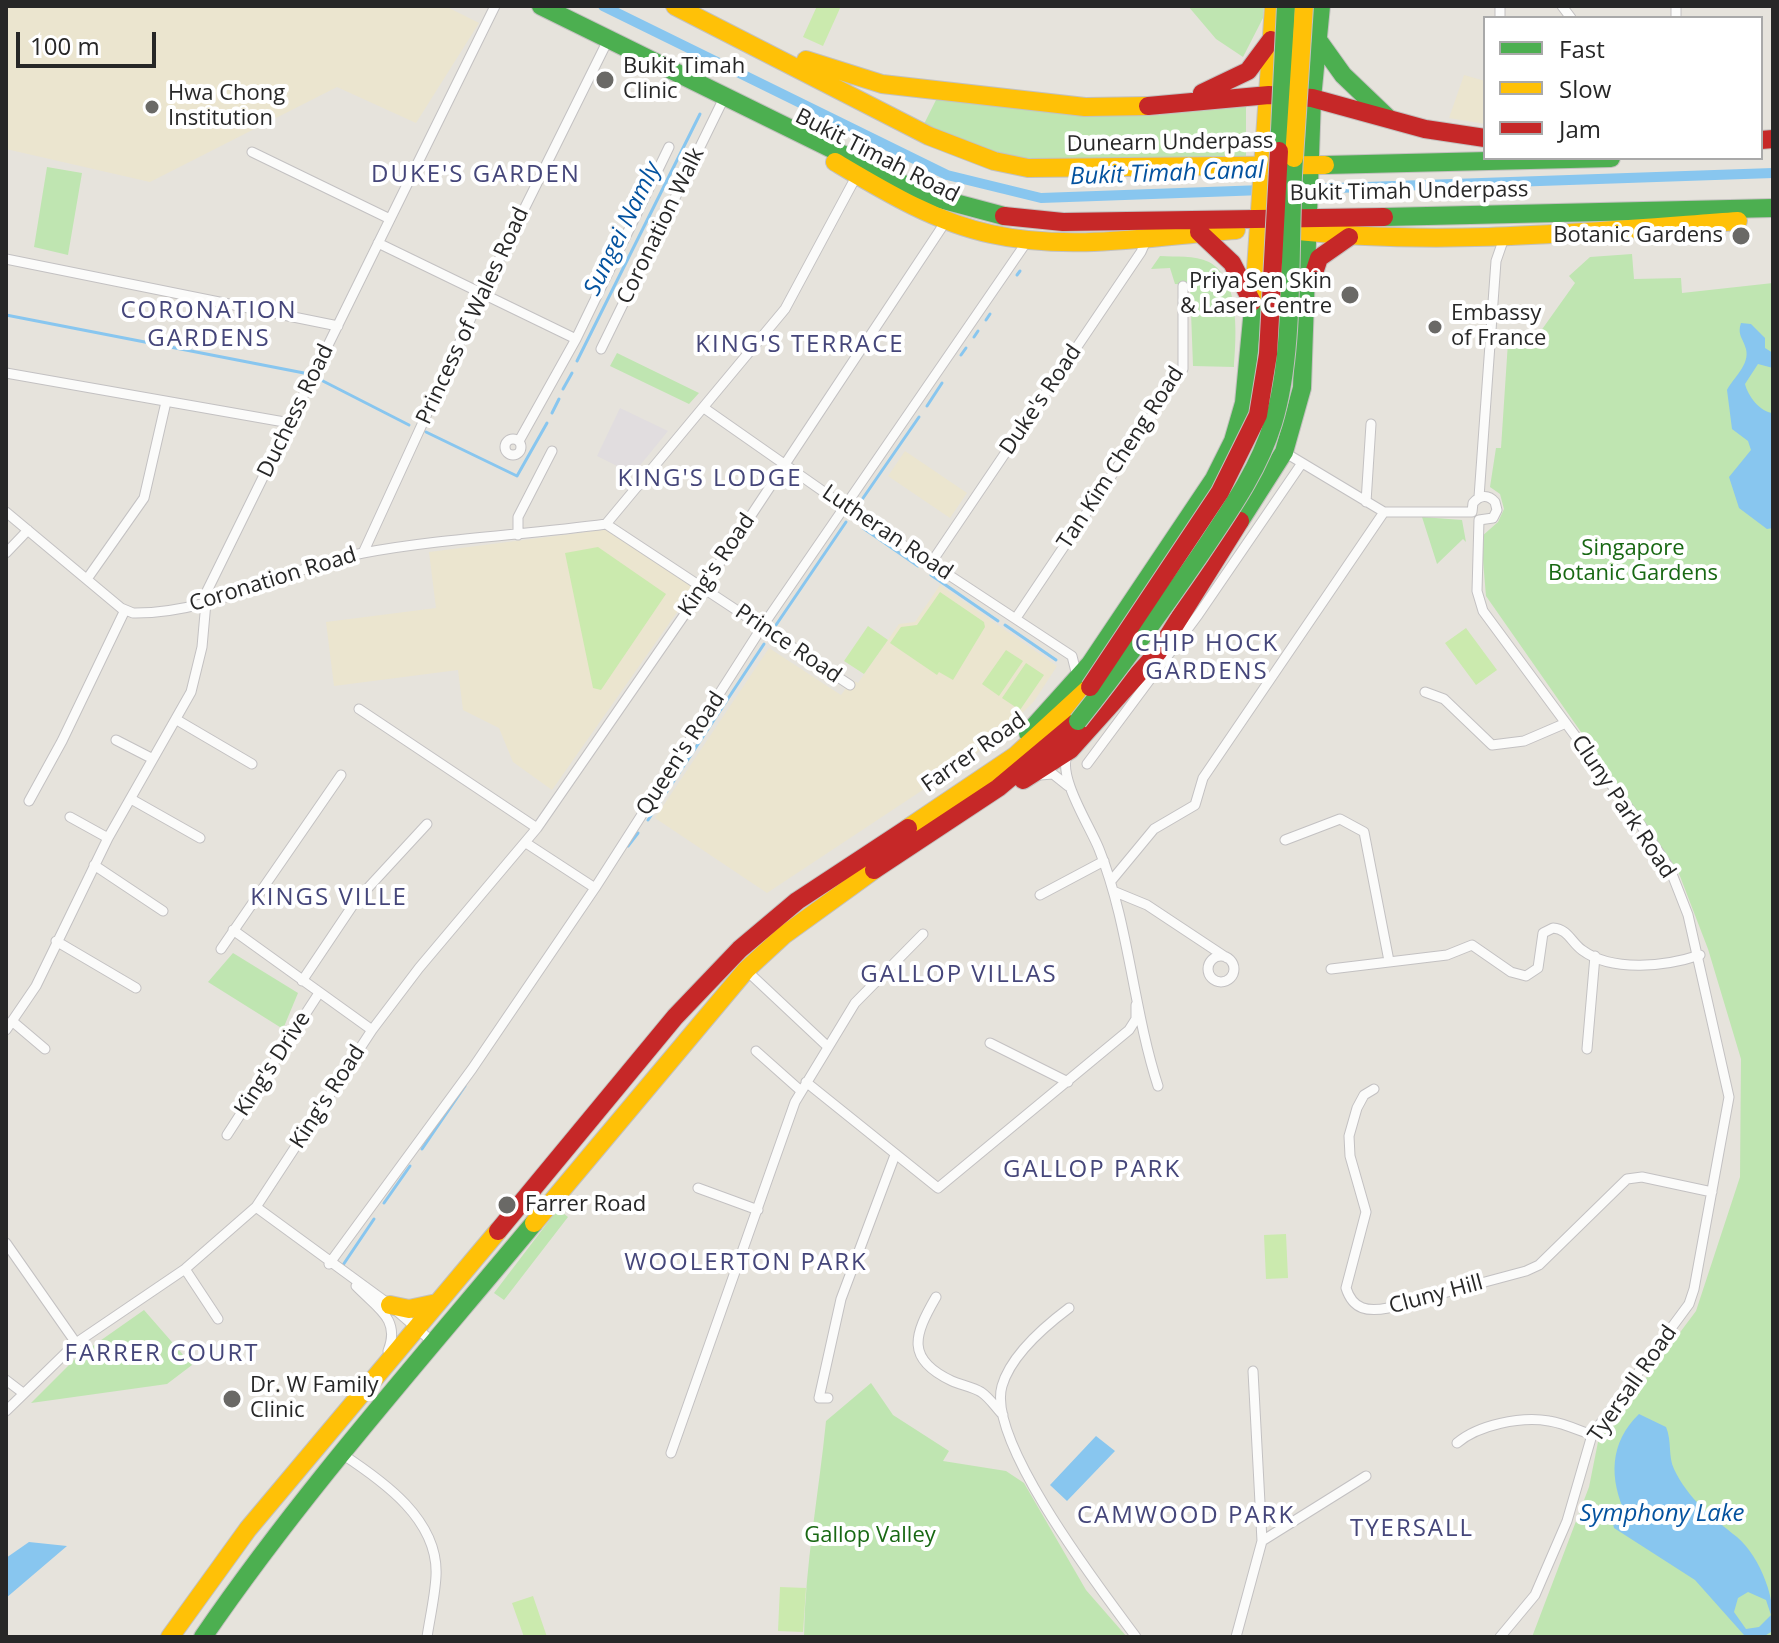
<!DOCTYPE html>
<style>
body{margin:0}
#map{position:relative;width:1779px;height:1643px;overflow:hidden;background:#e6e3dc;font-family:"Open Sans",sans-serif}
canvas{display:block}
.frame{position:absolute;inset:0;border:8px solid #272727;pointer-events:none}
.legend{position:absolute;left:1483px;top:16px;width:280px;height:144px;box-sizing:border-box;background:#fff;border:2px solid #a9a9a9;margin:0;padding:10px 14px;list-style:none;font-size:24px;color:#272727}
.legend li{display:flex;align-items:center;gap:16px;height:40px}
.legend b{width:40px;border:2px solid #a9a9a9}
.scale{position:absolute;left:16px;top:32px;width:140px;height:36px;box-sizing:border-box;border:4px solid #272727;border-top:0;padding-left:10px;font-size:24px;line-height:28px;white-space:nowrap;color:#272727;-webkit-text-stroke:6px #fff;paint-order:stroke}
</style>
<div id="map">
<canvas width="1779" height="1643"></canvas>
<div class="frame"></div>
<ul class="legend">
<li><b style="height:10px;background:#4caf50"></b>Fast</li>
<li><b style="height:10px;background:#ffc107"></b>Slow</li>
<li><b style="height:10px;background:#c62828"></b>Jam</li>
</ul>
<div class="scale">100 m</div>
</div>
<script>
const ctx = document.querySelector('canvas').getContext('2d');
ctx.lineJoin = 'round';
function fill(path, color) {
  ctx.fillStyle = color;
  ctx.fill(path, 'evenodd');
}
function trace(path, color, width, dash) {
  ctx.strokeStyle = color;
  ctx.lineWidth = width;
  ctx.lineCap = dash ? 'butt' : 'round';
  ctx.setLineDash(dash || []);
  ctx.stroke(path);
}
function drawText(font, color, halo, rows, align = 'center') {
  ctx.font = font + ' "Open Sans",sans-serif';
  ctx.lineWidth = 8;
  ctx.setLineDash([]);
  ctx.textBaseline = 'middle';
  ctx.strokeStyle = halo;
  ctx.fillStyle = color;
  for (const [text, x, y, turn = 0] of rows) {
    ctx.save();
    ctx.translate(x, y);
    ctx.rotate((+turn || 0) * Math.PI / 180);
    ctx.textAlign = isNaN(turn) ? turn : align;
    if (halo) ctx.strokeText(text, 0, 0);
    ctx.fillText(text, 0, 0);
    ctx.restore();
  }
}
fill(new Path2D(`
 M620,408L668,431L633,474L597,456Z`), '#e1dddf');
fill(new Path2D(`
 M6,6H445L479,23L416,123L337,87L150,182L6,149Z
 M1464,75L1485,81V124L1449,118Z
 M905,451L967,493L950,518L888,476Z
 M610,529L694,588L552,790L513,762L499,728L463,710L458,670L334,686L326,622L436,608L429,552Z
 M940,585L1057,666L1035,700L1007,729L968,760L767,893L655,818L769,648L841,695L852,680L858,683L899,624L915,622Z`), '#ebe5cf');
fill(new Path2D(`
 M1188,6H1264L1263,18L1243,57L1216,39Z
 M938,96L1246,102V159L1043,162L980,150L923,126Z
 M47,167L82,173L68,255L34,247Z
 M1632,254L1634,279L1681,278L1682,293L1773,283V1637H1532L1589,1487L1598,1442L1696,1311L1740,1177L1741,1059L1708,949L1678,871L1486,596L1481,537L1498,522L1504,509L1500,494L1490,487L1496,448H1501L1508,342L1528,349L1575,283L1569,276L1590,257Z
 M1160,256C1176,257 1194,255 1209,262C1241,279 1236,337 1234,367L1193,366L1190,285L1175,284L1170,268L1151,269Z
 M617,353L699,393L689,404L610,366Z
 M1422,517L1462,520L1466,542L1463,539L1437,564Z
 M233,953L298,993L283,1029L208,982Z
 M558,1209L568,1217L504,1300L494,1293Z
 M144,1310L192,1365L167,1384L31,1403L77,1357Z
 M871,1383L893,1415L949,1451L943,1461L1006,1471L1024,1483L1086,1590L1127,1637H804C805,1564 819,1493 826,1421Z`), '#bfe5b1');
fill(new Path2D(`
 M817,6H841L823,46L803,37Z
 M598,547L666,594L601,690L593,688L565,553Z
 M940,592L984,622L985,627L953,680L939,672L937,675L890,643L901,627L917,625Z
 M868,626L888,640L864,674L844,661Z
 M1466,628L1497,670L1476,685L1445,643Z
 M1006,650L1023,661L999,696L982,684Z
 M1026,663L1044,675L1020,710L1002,698Z
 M1286,1234L1288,1278L1266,1279L1264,1235Z
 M780,1587L806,1588L803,1632L778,1631Z
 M533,1596L547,1637H524L512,1603Z`), '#cbeaae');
fill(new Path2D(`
 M1741,323L1751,324L1765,338V348L1773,353V368L1758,364L1745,384C1748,396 1760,412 1773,413V528L1767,529L1739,508L1729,477L1751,450L1748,441L1732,429L1727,390C1733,378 1750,365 1746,349C1743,338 1737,335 1741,323Z
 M1639,1414L1666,1427C1672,1441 1668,1457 1674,1469C1688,1499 1713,1518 1737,1537C1760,1556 1779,1604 1771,1632L1763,1637L1744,1635L1695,1580L1614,1528L1612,1519L1616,1513L1626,1515C1609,1479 1609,1443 1639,1414ZM1748,1592L1766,1600L1771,1615L1759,1627L1746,1629L1734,1612L1738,1598Z
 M1096,1436L1115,1451L1067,1501L1050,1485Z
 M29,1542L67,1546L6,1598V1558Z`), '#88c6ef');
trace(new Path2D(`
 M1017,275L1020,271
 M6,315L304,373
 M986,320L990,314
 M974,337L978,331
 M961,355L966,348
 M577,361L700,114
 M319,379L409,425
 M563,389L572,373
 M927,406L942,383
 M552,413L559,399
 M426,432L517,476L547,423
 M861,501L919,417
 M863,528L918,566
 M931,575L998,621
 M776,625L846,522
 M1005,625L1056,660
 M648,820L764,644
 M628,846L638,833
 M422,1149L465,1086
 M384,1203L410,1166
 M343,1265L374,1219`), '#88c6ef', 3);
trace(new Path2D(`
 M603,6L947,175L1041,198L1263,190
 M1307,189L1773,173`), '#88c6ef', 10);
const street = new Path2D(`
 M1500,6V18
 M1562,6L1571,18
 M1676,6V18
 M252,152L390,219
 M378,243L576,339
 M6,259L338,326
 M601,349L721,104
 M6,373L290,423
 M704,408L844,506L1072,656L1077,676
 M505 447a8 8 0 1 1 16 0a8 8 0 1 1-16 0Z
 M519,441L576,339L669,147
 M1284,452L1384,512H1472
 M1479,497L1496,261L1504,238
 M1366,502L1371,424
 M6,512L121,608L133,613C215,614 284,568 363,553C443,538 526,535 606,524L785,309L857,175
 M1472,512L1473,503C1480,495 1488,494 1495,502L1497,510L1493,518L1479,520
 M1479,520L1477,591L1483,611L1636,818L1670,869L1688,915L1729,1097L1694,1289L1689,1304L1592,1435L1567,1521L1535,1595L1500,1637
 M606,524L850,685
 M518,535V517L552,451
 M6,553L28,530
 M363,553L481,296L609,38
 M931,563L1141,252L1148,236
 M87,579L144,498L166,402
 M1016,618L1183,369V286
 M1425,692L1444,699L1492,745L1524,741L1566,723
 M359,709L537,828
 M177,720L252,764
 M116,740L153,759
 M1068,753C1056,775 1090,826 1099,849C1129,924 1133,1009 1158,1086
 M1087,764L1198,615L1302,463
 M1040,775L1053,774L1068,786
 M131,799L200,838
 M29,801L62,741L125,610
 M70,817L108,838
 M1285,840L1340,819L1364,832L1389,961
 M526,843L595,888
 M94,865L163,911
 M1111,881L1154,829L1195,805L1203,778L1384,512
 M1113,891L1147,905L1227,958
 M1040,895L1104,861
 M233,930L372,1030
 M56,941L136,988
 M221,949L341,775
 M1208 969a13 13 0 1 1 26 0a13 13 0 1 1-26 0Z
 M1331,969L1447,955L1472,945L1511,972L1526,976L1538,968L1543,933L1553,928C1568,929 1571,942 1582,950C1613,973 1667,966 1700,955
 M746,970L827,1046
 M302,981L355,902L427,824
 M12,1021L45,1049
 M6,1030L36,986L108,838L191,692L202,647L207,591L495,6
 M990,1043L1068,1082
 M1587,1049L1595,956
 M756,1051L801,1091
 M806,1082L938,1188L1129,1030L1136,1019V1005
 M1374,1089L1364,1095L1357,1108L1349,1136L1350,1156L1366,1212L1346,1288C1353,1310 1368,1312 1388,1308L1526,1271L1539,1265L1627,1179L1642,1177L1712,1192
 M227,1135L319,993
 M698,1188L758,1210
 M256,1207L390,1305L435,1344
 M6,1243L76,1343
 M329,1264L472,1069L595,888L762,627L1028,240
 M185,1269L218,1319
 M356,1286C377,1308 401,1319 388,1351
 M936,1297C914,1335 905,1359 952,1381C961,1385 973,1387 981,1392C990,1398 996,1408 1003,1415
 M1069,1308C1045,1326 1011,1355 1002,1386C986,1441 1102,1591 1136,1637
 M6,1380L23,1393
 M828,1398H819L841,1299L895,1155
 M6,1411L76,1343L185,1269L256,1207L372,1030L419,968L537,828L707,582L946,221
 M1457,1443C1478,1425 1521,1416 1549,1421C1563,1423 1578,1430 1592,1435
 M671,1453L795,1102L855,1003L923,934
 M342,1454C383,1481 439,1520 436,1576C435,1596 430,1617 427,1637
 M1262,1541L1366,1476
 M1236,1637L1262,1541L1253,1371`);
const fast = new Path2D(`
 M541,6L901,183L940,199L1004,216
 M1318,40L1343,75L1388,118
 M1325,165L1611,158
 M1384,217L1773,208
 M1240,521L1284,452L1302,388L1312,98L1321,6
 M1028,733L1090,664L1214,479L1233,441L1244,403L1254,298
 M203,1637C303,1491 421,1359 534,1223`);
const slow = new Path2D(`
 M675,6L929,136L994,161L1028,168L1325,165
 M806,60L882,84L1085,107L1148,106
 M835,162C884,191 935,222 991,234C1071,252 1155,236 1236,230
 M1289,230C1439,247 1588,232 1738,221
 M1254,298L1274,6
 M908,828L1015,756L1090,687
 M534,1223L746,970L784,935L874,870
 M390,1305L409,1309L437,1303
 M170,1637L248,1529L498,1231`);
const jam = new Path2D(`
 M1202,93L1248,71L1271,40
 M1148,106L1269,95L1312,98L1425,129L1485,138
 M1761,140L1773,139
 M1004,216L1063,222L1384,217
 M1199,232L1232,263L1252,302
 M1311,282L1319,258L1349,237
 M1023,780L1070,750L1158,652L1240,521
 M874,870L998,788L1078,721
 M498,1231L675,1017L740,949L797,901L908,828`);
trace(street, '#c3c1c2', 11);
trace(fast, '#c3c1bf', 20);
trace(slow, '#c3c1bf', 20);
trace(jam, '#c3c1bf', 20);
trace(street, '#fbfbfa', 9);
trace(fast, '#4caf50', 18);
trace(slow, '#ffc107', 18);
trace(jam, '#c62828', 18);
const fastBridge = new Path2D(`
 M1279,151L1286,6
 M1078,721C1121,667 1161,612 1200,555C1228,513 1258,472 1273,423C1296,350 1288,238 1294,158`);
const slowBridge = new Path2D(`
 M1294,158L1304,6`);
const jamBridge = new Path2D(`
 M1090,687L1220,492L1258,415L1268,354L1279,151`);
trace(fastBridge, '#c3c1bf', 20, []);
trace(slowBridge, '#c3c1bf', 20, []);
trace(jamBridge, '#c3c1bf', 20, []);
trace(fastBridge, '#4caf50', 18);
trace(slowBridge, '#ffc107', 18);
trace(jamBridge, '#c62828', 18);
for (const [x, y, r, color] of [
 [605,80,10,"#6a6966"],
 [152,107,8,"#6a6966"],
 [1741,236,10,"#6a6966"],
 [1350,295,10,"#6a6966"],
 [1435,327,8,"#6a6966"],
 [507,1205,10,"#6a6966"],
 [232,1399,10,"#6a6966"]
]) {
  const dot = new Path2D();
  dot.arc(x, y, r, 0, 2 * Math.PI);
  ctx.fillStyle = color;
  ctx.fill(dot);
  trace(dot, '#fff', 3);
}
drawText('22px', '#272727', '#fff', [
 ["Bukit Timah",623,67],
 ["Clinic",623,92],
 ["Hwa Chong",168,94],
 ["Institution",168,119],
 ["Botanic Gardens",1723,236,"right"],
 ["Priya Sen Skin",1332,282,"right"],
 ["& Laser Centre",1332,307,"right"],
 ["Embassy",1451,314],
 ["of France",1451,339],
 ["Farrer Road",525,1205],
 ["Dr. W Family",250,1386],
 ["Clinic",250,1411]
], 'left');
drawText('22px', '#272727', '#fff', [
 ["Dunearn Underpass",1170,143,-1],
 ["Bukit Timah Road",877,156,27],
 ["Bukit Timah Underpass",1409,192,-1],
 ["Coronation Walk",661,226,-64],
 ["Princess of Wales Road",473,316,-65],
 ["Duke's Road",1041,400,-56],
 ["Duchess Road",296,411,-64],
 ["Tan Kim Cheng Road",1121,458,-57],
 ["Lutheran Road",887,533,34],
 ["King's Road",717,565,-56],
 ["Coronation Road",273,580,-17],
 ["Prince Road",788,644,34],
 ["Farrer Road",974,753,-35],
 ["Queen's Road",681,754,-57],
 ["Cluny Park Road",1623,807,56],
 ["King's Drive",273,1064,-57],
 ["King's Road",328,1097,-57],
 ["Cluny Hill",1436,1295,-15],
 ["Tyersall Road",1633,1384,-55]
]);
drawText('22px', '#186813', '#fff', [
 ["Singapore",1633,549],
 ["Botanic Gardens",1633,574],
 ["Gallop Valley",870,1536]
]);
drawText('italic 24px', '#03529f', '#fff', [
 ["Bukit Timah Canal",1167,174,-2],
 ["Sungei Namly",623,229,-64],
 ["Symphony Lake",1662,1514]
]);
ctx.letterSpacing = '2px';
drawText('24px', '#45467a', '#fff', [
 ["DUKE'S GARDEN",476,175],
 ["CORONATION",209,311],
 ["GARDENS",209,339],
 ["KING'S TERRACE",800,345],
 ["KING'S LODGE",710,479],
 ["CHIP HOCK",1207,644],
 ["GARDENS",1207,672],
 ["KINGS VILLE",329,898],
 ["GALLOP VILLAS",959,975],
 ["GALLOP PARK",1092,1170],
 ["WOOLERTON PARK",746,1263],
 ["FARRER COURT",162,1354],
 ["CAMWOOD PARK",1186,1516],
 ["TYERSALL",1412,1529]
]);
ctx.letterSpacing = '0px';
</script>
